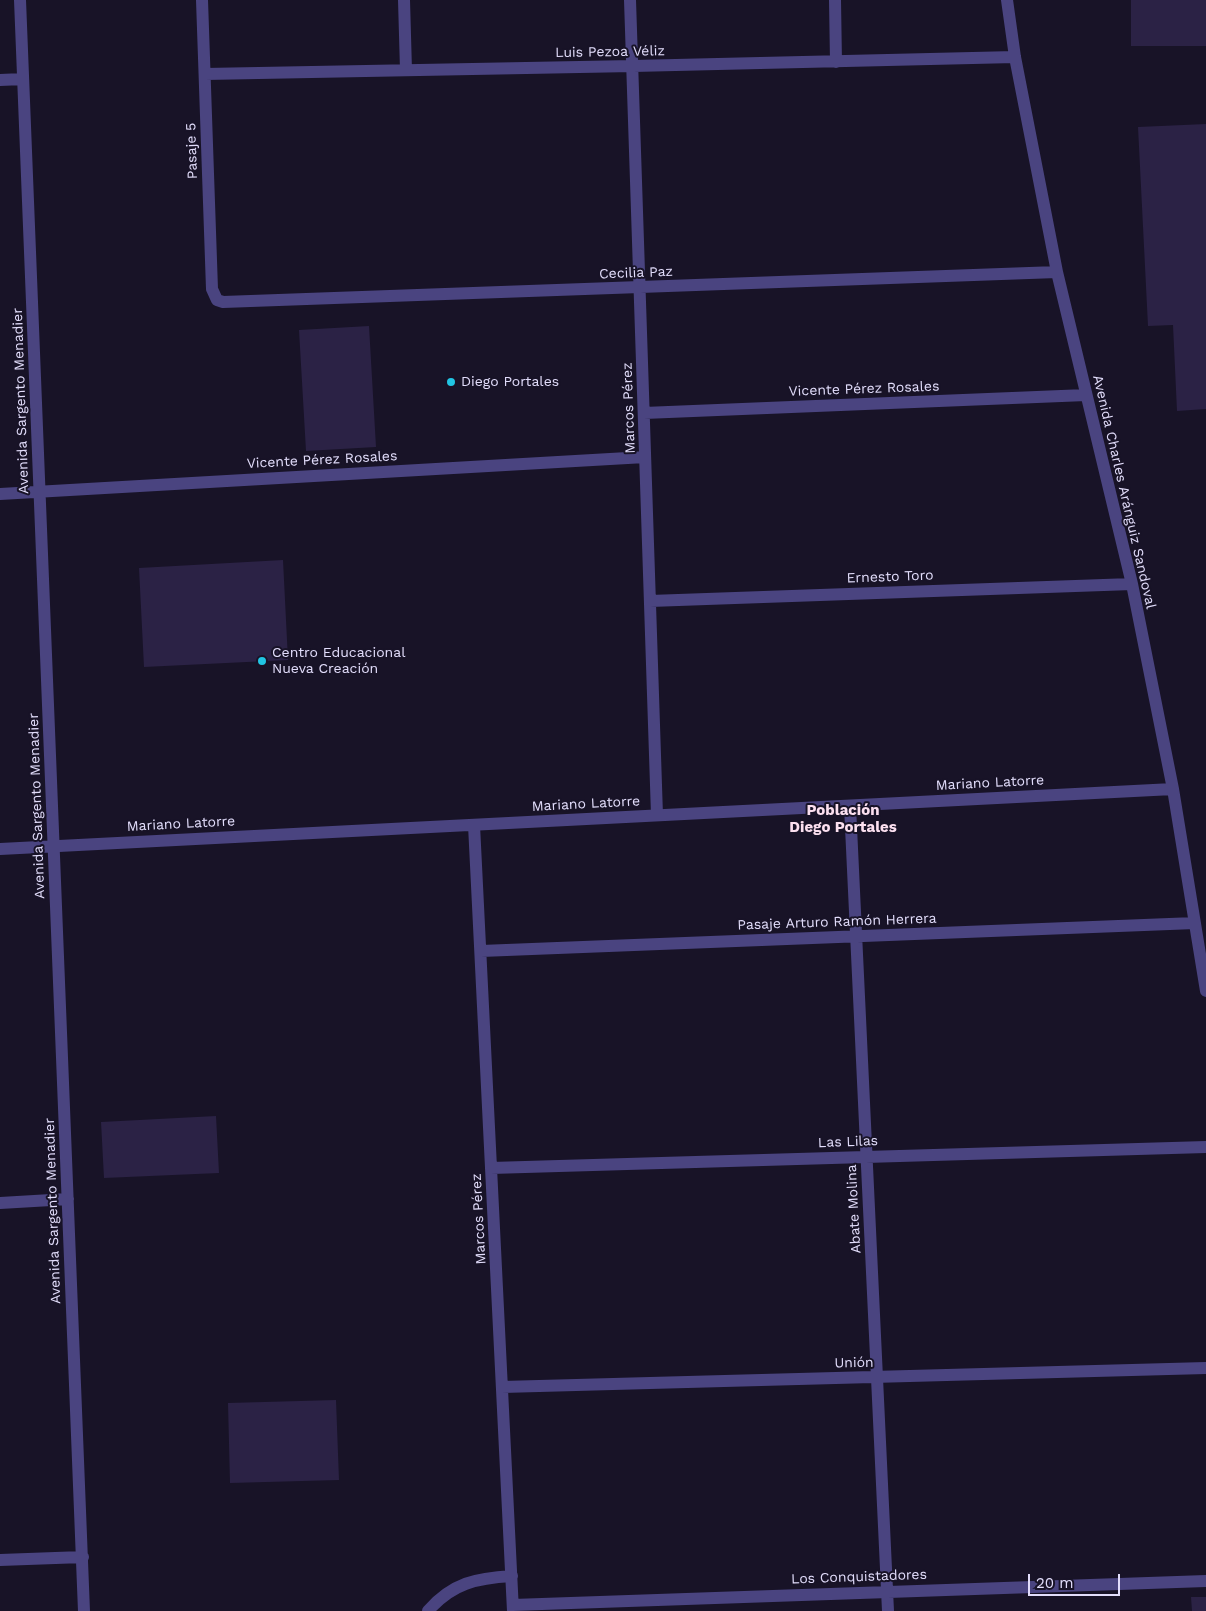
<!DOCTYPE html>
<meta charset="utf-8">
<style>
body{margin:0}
#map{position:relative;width:1206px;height:1611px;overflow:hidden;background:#181327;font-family:"Work Sans",sans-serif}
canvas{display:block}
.scale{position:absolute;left:1028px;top:1574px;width:92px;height:22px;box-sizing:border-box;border:2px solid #e2ddfb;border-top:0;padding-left:6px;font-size:15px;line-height:18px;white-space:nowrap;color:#e2ddfb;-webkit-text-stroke:4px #181327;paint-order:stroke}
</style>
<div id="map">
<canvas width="1206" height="1611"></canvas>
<div class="scale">20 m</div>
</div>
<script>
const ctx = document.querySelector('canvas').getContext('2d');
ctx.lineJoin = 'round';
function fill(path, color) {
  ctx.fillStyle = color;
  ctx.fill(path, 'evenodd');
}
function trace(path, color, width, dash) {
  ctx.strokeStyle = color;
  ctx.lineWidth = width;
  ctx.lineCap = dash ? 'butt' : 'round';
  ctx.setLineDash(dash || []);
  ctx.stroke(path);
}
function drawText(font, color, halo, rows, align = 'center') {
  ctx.font = font + ' "Work Sans",sans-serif';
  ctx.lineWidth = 4;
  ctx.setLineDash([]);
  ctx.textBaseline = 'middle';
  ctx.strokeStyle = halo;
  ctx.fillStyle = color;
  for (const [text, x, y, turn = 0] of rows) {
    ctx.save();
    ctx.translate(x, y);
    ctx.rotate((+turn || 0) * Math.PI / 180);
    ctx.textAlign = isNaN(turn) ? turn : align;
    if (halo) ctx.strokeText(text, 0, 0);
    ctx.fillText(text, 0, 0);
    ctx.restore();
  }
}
fill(new Path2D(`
 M1131,0H1206V46H1131Z
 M1206,124V409L1177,411L1173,325L1148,326L1138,127Z
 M369,326L376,447L306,451L299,330Z
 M283,560L288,660L144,667L139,568Z
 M216,1116L219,1173L104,1178L101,1122Z
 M336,1400L339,1480L230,1483L228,1403Z
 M1191,1597H1206V1611H1192Z`), '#2b2245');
trace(new Path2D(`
 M20,0L84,1611
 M202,0L212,289L217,300L223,302L1057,272
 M404,0L406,70
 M630,0L657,815
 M835,0L836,62
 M1007,0L1015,57L1057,272L1132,584L1173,789L1206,991
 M205,74L633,66L1015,57
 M0,80L23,79
 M644,413L1086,395
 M0,494L645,457
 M650,601L1132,584
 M850,806L888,1611
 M474,825L513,1611
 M0,849L1173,789
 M481,951L1195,923
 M491,1168L1206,1147
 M0,1203L68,1199
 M502,1387L1206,1368
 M0,1560L83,1557
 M513,1605L1206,1581
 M428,1611C452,1583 477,1578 512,1576`), '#4a4480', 12);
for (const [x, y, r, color] of [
 [451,382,5,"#21c5e3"],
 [262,661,5,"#21c5e3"]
]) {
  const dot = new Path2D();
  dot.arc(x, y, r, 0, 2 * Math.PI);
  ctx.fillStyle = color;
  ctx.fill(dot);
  trace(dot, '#181327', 2);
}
drawText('14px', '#e2ddfb', '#181327', [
 ["Luis Pezoa Véliz",610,52,-1],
 ["Pasaje 5",192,151,-92],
 ["Cecilia Paz",636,273,-2],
 ["Vicente Pérez Rosales",864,389,-2],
 ["Avenida Sargento Menadier",21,401,-92],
 ["Marcos Pérez",629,408,-92],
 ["Vicente Pérez Rosales",322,460,-3],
 ["Avenida Charles Aránguiz Sandoval",1124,492,77],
 ["Ernesto Toro",890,577,-2],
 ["Mariano Latorre",990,783,-3],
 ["Mariano Latorre",586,804,-3],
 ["Avenida Sargento Menadier",37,806,-92],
 ["Mariano Latorre",181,824,-3],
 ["Pasaje Arturo Ramón Herrera",837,922,-2],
 ["Las Lilas",848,1142,-2],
 ["Abate Molina",854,1209,-93],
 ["Avenida Sargento Menadier",53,1211,-92],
 ["Marcos Pérez",479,1219,-93],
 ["Unión",854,1363,-1],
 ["Los Conquistadores",859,1577,-2]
]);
drawText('14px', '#e2ddfb', '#181327', [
 ["Diego Portales",461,382],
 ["Centro Educacional",272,653],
 ["Nueva Creación",272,669]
], 'left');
drawText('bold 15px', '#fbdfef', '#181327', [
 ["Población",843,811],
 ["Diego Portales",843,828]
]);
</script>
